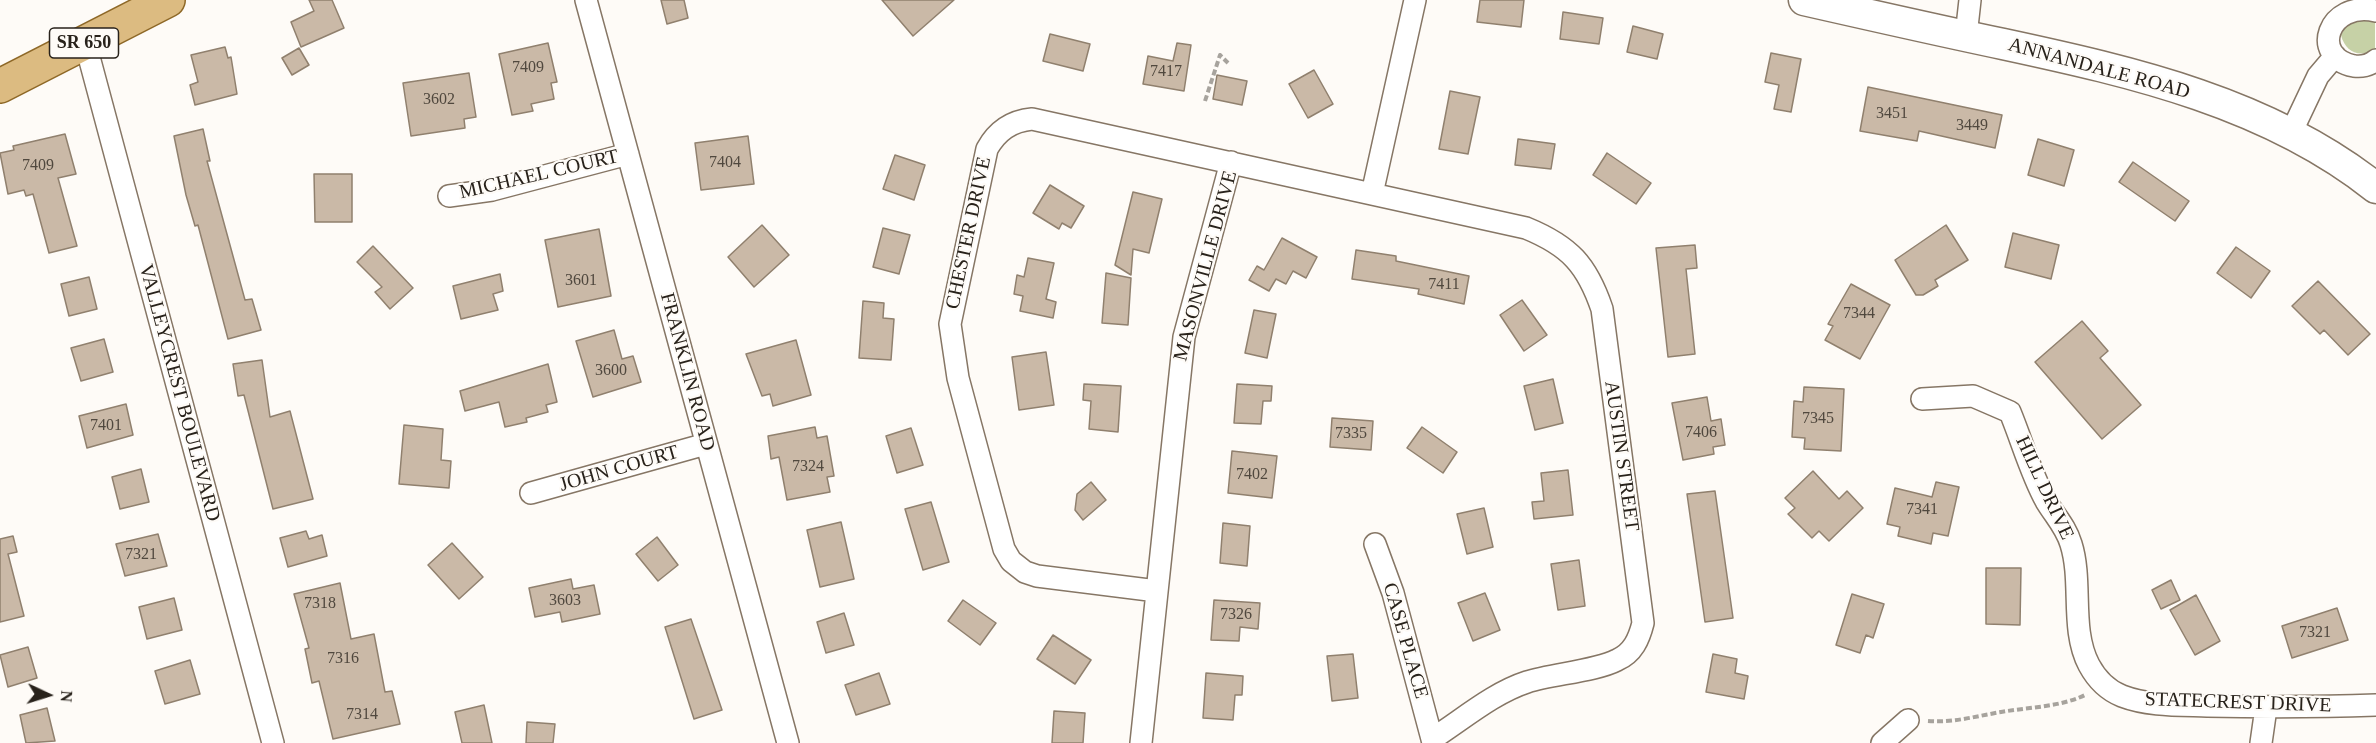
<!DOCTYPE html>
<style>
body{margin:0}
#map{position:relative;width:2376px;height:743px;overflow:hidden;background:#fefbf7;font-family:"Times New Roman",serif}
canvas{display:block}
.north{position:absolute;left:18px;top:665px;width:60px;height:60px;-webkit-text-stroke:4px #fefbf7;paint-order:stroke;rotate:94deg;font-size:16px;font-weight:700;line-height:24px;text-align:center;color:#28221b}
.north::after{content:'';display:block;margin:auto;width:21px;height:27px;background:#28221b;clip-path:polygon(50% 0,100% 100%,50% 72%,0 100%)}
</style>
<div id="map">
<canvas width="2376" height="743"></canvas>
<div class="north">N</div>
</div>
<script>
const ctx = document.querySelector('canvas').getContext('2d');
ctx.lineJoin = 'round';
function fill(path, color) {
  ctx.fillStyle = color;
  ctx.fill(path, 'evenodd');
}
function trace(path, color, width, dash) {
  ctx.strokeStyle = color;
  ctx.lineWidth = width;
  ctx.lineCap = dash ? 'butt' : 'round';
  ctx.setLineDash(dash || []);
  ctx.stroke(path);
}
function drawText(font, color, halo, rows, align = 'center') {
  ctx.font = font + ' "Times New Roman",serif';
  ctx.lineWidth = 4.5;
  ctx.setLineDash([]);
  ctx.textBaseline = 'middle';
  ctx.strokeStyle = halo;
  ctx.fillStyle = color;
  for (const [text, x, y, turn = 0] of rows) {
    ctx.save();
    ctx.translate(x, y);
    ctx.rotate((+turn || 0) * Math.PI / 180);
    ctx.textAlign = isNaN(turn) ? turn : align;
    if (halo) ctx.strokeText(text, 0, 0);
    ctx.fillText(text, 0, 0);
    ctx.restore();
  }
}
fill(new Path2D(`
 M2350,18L2375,20V49C2360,59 2345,52 2341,35Z`), '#c6d1a6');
const building = new Path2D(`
 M309,0H332L344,28L301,47L291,22L314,11Z
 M661,0H684L688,18L667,24Z
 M882,0H954L913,36Z
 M1480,0H1524L1521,27L1477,22Z
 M1563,12L1603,18L1599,44L1560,39Z
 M1633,26L1663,34L1657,59L1627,52Z
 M1050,34L1090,44L1083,71L1043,61Z
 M548,43L557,82L551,83L554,99L531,104L533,111L512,115L499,54Z
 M1177,43L1191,45L1184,91L1143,84L1148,56L1173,61Z
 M225,47L228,58L231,57L237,94L195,105L190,85L198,82L191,55Z
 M299,48L309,65L292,75L282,58Z
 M1771,53L1801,59L1791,112L1774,109L1779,85L1765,82Z
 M1314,70L1333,104L1308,118L1289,84Z
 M469,73L476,117L464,119L465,128L411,136L403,83Z
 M1217,75L1247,81L1242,105L1213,99Z
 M1868,87L2002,115L1995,148L1919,131L1917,141L1860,131Z
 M1450,91L1480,97L1468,154L1439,149Z
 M203,129L210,161H207L245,300L252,299L261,330L228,339L198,225L195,226L186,195L174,136Z
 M65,134L76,174L58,178L77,246L49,253L33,194L26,196L24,190L8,194L0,153L14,150L13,146Z
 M748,136L754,184L701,190L695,143Z
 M1518,139L1555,144L1551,169L1515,165Z
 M2038,139L2074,150L2064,186L2028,175Z
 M1607,153L1651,183L1636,204L1593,175Z
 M895,155L925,165L914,200L883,189Z
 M2133,162L2189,201L2175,221L2119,182Z
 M314,174H352V222H315Z
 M1050,185L1084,206L1071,228L1062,223L1059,229L1033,213Z
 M1133,192L1162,199L1149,253L1133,249L1131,275L1115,265Z
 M762,225L789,255L754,287L728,257Z
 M1946,225L1968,260L1935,280L1938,286L1923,295H1916L1895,260Z
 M883,228L910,235L899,274L873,267Z
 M599,229L611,296L558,307L545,240Z
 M2013,233L2059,245L2051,279L2005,267Z
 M1282,238L1317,257L1306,278L1293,271L1286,284L1276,279L1269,291L1249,280L1257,266L1264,270Z
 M1695,245L1697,268L1686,269L1695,354L1668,357L1656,248Z
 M373,246L413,288L390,309L375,292L382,287L357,262Z
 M2236,247L2270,271L2251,298L2217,273Z
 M1356,250L1396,256V261L1469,276L1464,304L1418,294L1419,289L1352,279Z
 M1028,258L1054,263L1046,299L1056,302L1053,318L1020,311L1023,296L1014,294L1017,275L1024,277Z
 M1106,273L1131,278L1128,325L1102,323Z
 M500,274L503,291L493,294L498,310L461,319L453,286Z
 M89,277L97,309L69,316L61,284Z
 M2318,281L2370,334L2348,355L2324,330L2320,334L2292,306Z
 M1851,284L1890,305L1860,359L1825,340L1833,326L1828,324Z
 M1522,300L1547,335L1524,351L1500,315Z
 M863,301L884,303L883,318L894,319L891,360L859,358Z
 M1254,310L1276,314L1267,358L1245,353Z
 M2082,321L2108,351L2100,358L2141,405L2102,439L2035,362Z
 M614,330L622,359L633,356L641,382L593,397L576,341Z
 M104,339L113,372L81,381L71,348Z
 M796,340L811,395L773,406L770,394L762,396L746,354Z
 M1046,352L1054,405L1019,410L1012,357Z
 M262,360L270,417L290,411L313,499L273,509L244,395L238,396L233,364Z
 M548,364L557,402L546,405L548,412L526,418L527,422L505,427L499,402L465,411L460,391Z
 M1553,379L1563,423L1535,430L1524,386Z
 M1084,384L1121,386L1118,432L1089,429L1091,401L1083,400Z
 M1237,384L1272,386L1271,401H1263L1261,424L1234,423Z
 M1804,387L1844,389L1841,451L1804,449L1805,438L1792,437L1794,401L1803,402Z
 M1707,397L1711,421L1721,419L1725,445L1713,447L1714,454L1683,460L1672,403Z
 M126,404L133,435L87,448L79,416Z
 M1332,418L1373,421L1371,450L1330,447Z
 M404,425L443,429L441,460L451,461L449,488L399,484Z
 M815,427L817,438L827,436L834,476L827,477L830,492L787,500L779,457L771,459L768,436Z
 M1422,427L1457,452L1443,473L1407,448Z
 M911,428L923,465L897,473L886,436Z
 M1232,451L1277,456L1272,498L1228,493Z
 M141,469L149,502L120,509L112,477Z
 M1568,470L1573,515L1534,519L1532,502L1544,501L1541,473Z
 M1813,471L1839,499L1847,491L1863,508L1829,541L1819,531L1812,538L1788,514L1795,508L1785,498Z
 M1091,482L1106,500L1083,520L1075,510L1077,494Z
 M1936,482L1959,487L1948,536L1933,533L1931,544L1898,536L1900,527L1887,524L1895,488L1932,497Z
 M1715,491L1733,618L1705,622L1687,494Z
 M931,502L949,562L923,570L905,509Z
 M1484,508L1493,547L1467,554L1457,514Z
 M841,522L854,579L820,587L807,530Z
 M1223,523L1250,526L1247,566L1220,563Z
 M306,531L309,539L322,535L327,556L288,567L280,538Z
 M158,534L167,566L125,576L116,544Z
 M13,536L17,552L8,554L24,616L0,622V539Z
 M657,537L678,565L658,581L636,554Z
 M452,543L483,577L459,599L428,565Z
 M1579,560L1585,606L1558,610L1551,564Z
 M1986,568H2021L2020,625L1986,624Z
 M571,579L573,589L594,585L600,614L562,622L560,612L535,617L529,588Z
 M2171,580L2180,600L2161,609L2152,590Z
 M340,583L351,639L374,634L385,692L392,691L400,724L333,739L319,681L312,683L305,649L309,648L294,594Z
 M1485,593L1500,630L1473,641L1458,603Z
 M1852,594L1884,604L1873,638L1866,635L1860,653L1836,645Z
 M2196,595L2220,641L2195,655L2170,610Z
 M174,598L182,630L147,639L139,607Z
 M963,600L996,623L980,645L948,621Z
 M1214,600L1260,603L1258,629L1240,627L1239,641L1211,640Z
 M2337,608L2348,640L2292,658L2282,626Z
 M844,613L854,645L826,653L817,622Z
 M691,619L722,710L694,719L665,627Z
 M1053,635L1091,660L1075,684L1037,659Z
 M28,647L37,678L8,687L0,655Z
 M1353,654L1358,698L1332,701L1327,656Z
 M1713,654L1737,659L1735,673L1748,676L1744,699L1706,692Z
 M190,660L200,694L165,704L155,671Z
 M879,673L890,704L856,715L845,685Z
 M1206,673L1243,676L1242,695H1235L1233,720L1203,718Z
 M484,705L492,743H462L455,712Z
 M47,708L55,741L26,743L20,715Z
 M1054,711L1085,713L1083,743H1052Z
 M527,722L555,724L553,743H526Z`);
fill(building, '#cab9a7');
trace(building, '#90806e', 1.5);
const street = new Path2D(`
 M586,0L788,743
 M2376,11C2328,0 2309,57 2354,66C2362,67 2370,65 2376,60
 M1966,36L1970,0
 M85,42L273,743
 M2291,133L2318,76L2335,56
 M1372,194L1415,0
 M449,196L492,190L628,154
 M1922,399L1973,396L2010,412C2022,441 2031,474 2046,501C2055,516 2066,527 2071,544C2083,582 2070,629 2089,665C2096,678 2107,690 2122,696C2148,706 2179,705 2207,706C2264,707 2320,707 2376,705
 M531,493L706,444
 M1375,544L1393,593L1432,739
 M1157,591L1037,576L1025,572L1011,561L1004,549L958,378L950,324L987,149C997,131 1011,121 1032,119L1526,228C1570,246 1587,265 1602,309L1643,623C1639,639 1633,653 1617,660C1596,671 1552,674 1527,682C1493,693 1462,720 1432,739L1433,743
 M1141,743L1184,337L1231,162
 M1882,743L1908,720
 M2261,743L2266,708`);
const secondary = new Path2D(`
 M1804,0C1870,15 1936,30 2003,44C2133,72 2269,103 2376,188`);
const primary = new Path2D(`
 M0,86L168,0`);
trace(street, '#867665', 24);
trace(secondary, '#867665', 33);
trace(primary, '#8e6827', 36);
trace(new Path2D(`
 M1205,101L1220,55L1228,63
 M1928,721C1953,723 1977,716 2001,712C2030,707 2062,707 2087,694`), '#a7a39d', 4, [6, 3]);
trace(street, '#fff', 21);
trace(secondary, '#fff', 30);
trace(primary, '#dcbb81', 33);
drawText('16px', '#50483e', null, [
 ["7409",528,68],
 ["7417",1166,72],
 ["3602",439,100],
 ["3451",1892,114],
 ["3449",1972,126],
 ["7404",725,163],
 ["7409",38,166],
 ["3601",581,281],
 ["7411",1444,285],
 ["7344",1859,314],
 ["3600",611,371],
 ["7345",1818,419],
 ["7401",106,426],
 ["7406",1701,433],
 ["7335",1351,434],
 ["7324",808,467],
 ["7402",1252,475],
 ["7341",1922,510],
 ["7321",141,555],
 ["3603",565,601],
 ["7318",320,604],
 ["7326",1236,615],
 ["7321",2315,633],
 ["7316",343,659],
 ["7314",362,715]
]);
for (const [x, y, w] of [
 [84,43,69]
]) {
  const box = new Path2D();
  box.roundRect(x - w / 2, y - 15, w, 30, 4.5);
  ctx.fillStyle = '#fefbf7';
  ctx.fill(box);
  trace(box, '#28221b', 1.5);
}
drawText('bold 18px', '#28221b', null, [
 ["SR 650",84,43]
]);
drawText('20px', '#28221b', '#fefbf7', [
 ["ANNANDALE ROAD",2099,69,15],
 ["MICHAEL COURT",539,175,-13],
 ["CHESTER DRIVE",969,233,-78],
 ["MASONVILLE DRIVE",1206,266,-75],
 ["FRANKLIN ROAD",687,372,75],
 ["VALLEYCREST BOULEVARD",179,393,75],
 ["AUSTIN STREET",1621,456,82],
 ["JOHN COURT",619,469,-16],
 ["HILL DRIVE",2044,488,65],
 ["CASE PLACE",1405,641,74],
 ["STATECREST DRIVE",2238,703,2]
]);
</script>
